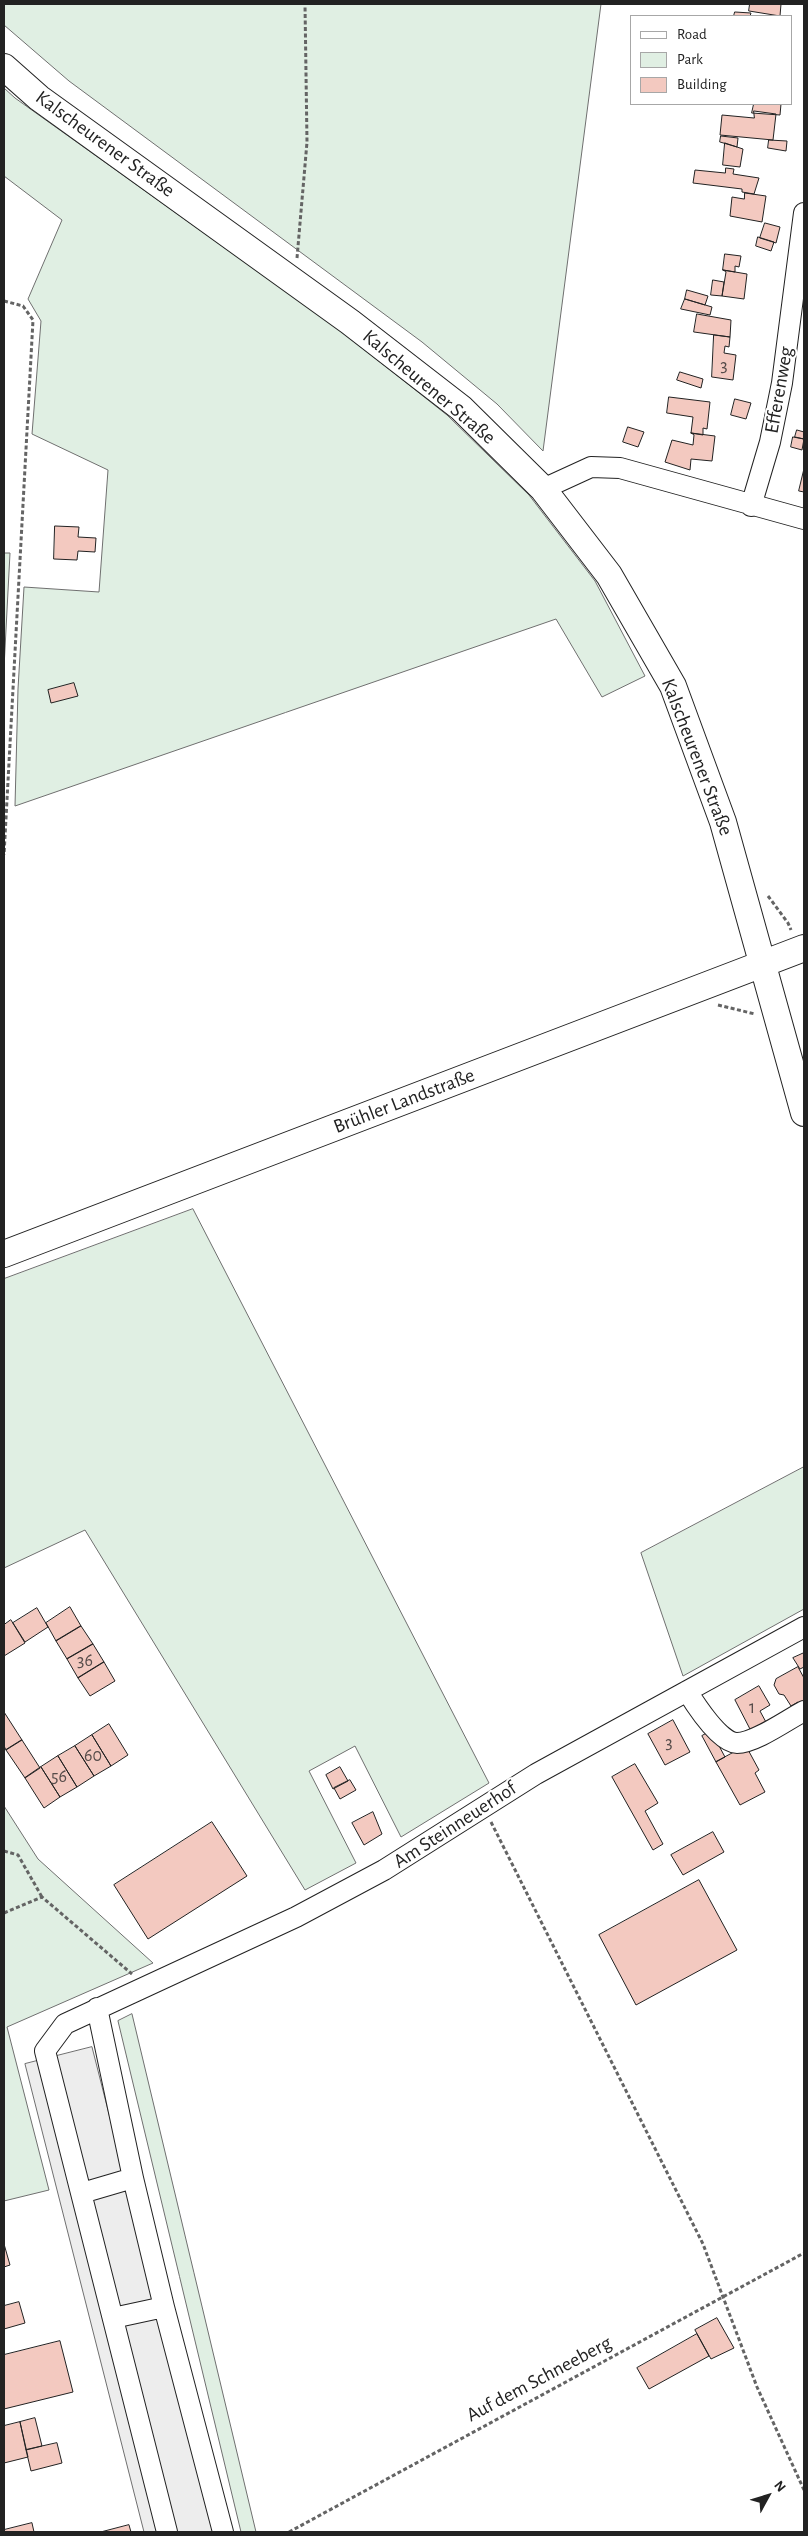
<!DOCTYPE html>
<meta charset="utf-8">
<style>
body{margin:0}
#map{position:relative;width:808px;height:2536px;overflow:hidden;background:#fff;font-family:"Alegreya Sans",sans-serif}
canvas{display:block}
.frame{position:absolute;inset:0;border:5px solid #222;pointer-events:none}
.legend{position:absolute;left:630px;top:15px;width:162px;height:90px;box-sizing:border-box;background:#fff;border:1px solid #a7a7a7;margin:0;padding:6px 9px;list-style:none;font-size:15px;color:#222}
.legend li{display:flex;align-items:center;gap:10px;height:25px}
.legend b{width:25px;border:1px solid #a7a7a7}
.north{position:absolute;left:743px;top:2471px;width:50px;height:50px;-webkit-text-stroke:4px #fff;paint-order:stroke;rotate:51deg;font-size:14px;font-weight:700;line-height:20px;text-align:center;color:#222}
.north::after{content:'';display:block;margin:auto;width:18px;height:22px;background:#222;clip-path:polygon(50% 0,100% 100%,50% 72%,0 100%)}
</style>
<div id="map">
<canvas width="808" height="2536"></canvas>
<div class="frame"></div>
<ul class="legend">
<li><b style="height:6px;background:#fff"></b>Road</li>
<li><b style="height:14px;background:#e0efe3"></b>Park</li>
<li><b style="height:14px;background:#f3c9c0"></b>Building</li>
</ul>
<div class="north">N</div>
</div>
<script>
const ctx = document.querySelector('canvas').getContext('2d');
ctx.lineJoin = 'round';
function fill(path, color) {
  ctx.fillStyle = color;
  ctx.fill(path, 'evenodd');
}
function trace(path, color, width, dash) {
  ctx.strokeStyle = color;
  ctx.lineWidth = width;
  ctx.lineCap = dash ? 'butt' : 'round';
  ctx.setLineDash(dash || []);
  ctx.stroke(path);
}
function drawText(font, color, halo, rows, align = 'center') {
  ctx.font = font + ' "Alegreya Sans",sans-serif';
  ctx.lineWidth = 4;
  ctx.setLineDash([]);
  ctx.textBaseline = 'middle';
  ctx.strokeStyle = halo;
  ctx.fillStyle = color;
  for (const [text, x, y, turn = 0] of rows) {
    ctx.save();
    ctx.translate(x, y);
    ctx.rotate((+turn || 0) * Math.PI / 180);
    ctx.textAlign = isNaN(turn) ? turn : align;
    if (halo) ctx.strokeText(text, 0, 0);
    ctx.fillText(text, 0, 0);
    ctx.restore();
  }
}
const green = new Path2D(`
 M4,4H601L543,451L497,404L422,342L69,81L4,25Z
 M4,88L15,98L337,328L447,415L529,495L595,581L645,676L602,697L556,619L15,806L18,689L24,587L99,592L108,470L32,434L41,321L28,299L62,220L4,176Z
 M4,553H10L4,668Z
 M193,1209L489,1783L401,1837L355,1746L309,1771L356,1863L305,1890L85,1530L4,1568V1279Z
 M804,1467V1609L683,1676L641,1553Z
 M4,1806L38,1859L153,1963L7,2027L49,2190L4,2201Z
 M132,2014L256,2532H241L118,2021Z`);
fill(green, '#e0efe3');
trace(green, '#6f6f6f', 1);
const parking = new Path2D(`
 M92,2047L215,2532H144L25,2064Z`);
fill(parking, '#ededed');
trace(parking, '#6f6f6f', 1);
const building = new Path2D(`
 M750,4H781L780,16L749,11Z
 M735,12L751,13L750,16H734Z
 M754,104H781L780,115L752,113Z
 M754,111L776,114L773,140L720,135L722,115L754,118Z
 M721,136L738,138L737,147L720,142Z
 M769,140L787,141L786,151L768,148Z
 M725,143L743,149L740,167L723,165Z
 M726,168L734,169L733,174L759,178L754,194L742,192V189L693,183L695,170L725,173Z
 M745,193L766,196L762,222L730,216L732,197L744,199Z
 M765,223L780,227L776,243L760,238Z
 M758,237L774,242L771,251L756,246Z
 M725,254L741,256L739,267L735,266V272L723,270Z
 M723,270L747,274L744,299L722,296L726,272Z
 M713,280L724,282L722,296L711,295Z
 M687,290L708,296L705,305L685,299Z
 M685,299L712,307L710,315L681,309Z
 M697,314L731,320L730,337L694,332Z
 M714,335L730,337L729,347L725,346L724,353L736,355L733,380L712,377Z
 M680,372L703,379L701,388L677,380Z
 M669,397L710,402L707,429L703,428V435L691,433L693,417L667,413Z
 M735,399L751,403L746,419L731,415Z
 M628,427L644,432L638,447L623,442Z
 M797,430L804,432V439L795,437Z
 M691,433L715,436L712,461L691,459L690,470L665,462L672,440L693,445L694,435Z
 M793,437L804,439L802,450L791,447Z
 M804,469V492L799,491Z
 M55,526L79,527L78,537L96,538L95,552L78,551L77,560L54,559Z
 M74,683L78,696L51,703L48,690Z
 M70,1607L81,1626L56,1641L46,1623Z
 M37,1608L48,1627L25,1642L13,1623Z
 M11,1620L25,1643L4,1656V1625Z
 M81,1626L93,1644L67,1659L56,1641Z
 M93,1644L104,1662L78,1678L67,1659Z
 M804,1653V1667L800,1669L793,1658Z
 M104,1662L115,1681L90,1696L78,1678Z
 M798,1667L804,1678V1706L801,1708L798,1702L791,1706L784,1695L779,1694L774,1685L776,1679Z
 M759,1686L770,1705L760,1711L767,1724L751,1731L735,1700Z
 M4,1712L22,1740L6,1750L4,1746Z
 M673,1720L690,1752L665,1765L648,1734Z
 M109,1724L128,1755L111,1766L92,1735Z
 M711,1731L725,1757L716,1762L702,1736Z
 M92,1735L111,1766L94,1776L75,1746Z
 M22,1740L40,1768L25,1778L6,1750Z
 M75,1746L94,1776L77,1787L58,1756Z
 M746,1746L759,1770L755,1773L765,1792L740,1805L716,1762Z
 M58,1756L77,1787L60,1797L41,1767Z
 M635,1764L658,1803L645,1811L663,1844L653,1850L612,1777Z
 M41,1767L60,1797L44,1808L25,1778Z
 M340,1767L348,1781L333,1789L326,1775Z
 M350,1780L356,1790L340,1799L334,1788Z
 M373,1812L382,1834L364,1845L352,1823Z
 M212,1822L247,1876L148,1939L114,1885Z
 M713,1832L724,1852L683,1875L671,1855Z
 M699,1880L737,1950L636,2005L599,1935Z
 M4,2244L10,2265L4,2267Z
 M19,2302L25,2323L4,2329V2306Z
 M717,2318L734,2348L711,2359L695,2330Z
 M697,2334L709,2356L649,2389L637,2368Z
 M60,2341L73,2392L4,2409V2355Z
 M35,2418L42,2446L26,2450L20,2422Z
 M20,2422L28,2457L4,2463V2426Z
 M57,2443L62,2463L31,2471L26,2450Z
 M32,2523L34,2532H4V2530Z
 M129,2525L131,2532H101Z`);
fill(building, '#f3c9c0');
trace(building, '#222', 1);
const minor = new Path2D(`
 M543,489L591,467L620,468L804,519
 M751,506L770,442L782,383L804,213
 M687,1691C695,1704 720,1743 737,1743C755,1743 787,1720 804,1711
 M82,2193L133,2178L97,2008
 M164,2307L223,2532
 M113,2318L164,2307L133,2178
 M167,2532L45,2051L65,2024L296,1917L384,1870L536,1774L804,1627`);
const major = new Path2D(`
 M4,67L39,98L350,322L461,408L543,489L609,575L673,686L723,822L804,1113
 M4,1254L804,948`);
trace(minor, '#222', 22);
trace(major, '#222', 28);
trace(new Path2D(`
 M297,258L307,142L305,4
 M4,301L23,306L33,320L4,855
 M768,896L788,923L791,930
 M718,1005L755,1014
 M491,1822L703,2244L757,2387L804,2490
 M4,1851L18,1855L42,1897
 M4,1913L42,1897L132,1974
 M289,2532L804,2253`), '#646464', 3, [4, 2.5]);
trace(minor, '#fff', 20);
trace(major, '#fff', 26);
drawText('18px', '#564c4a', null, [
 ["3",724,366],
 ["36",85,1661],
 ["1",752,1708],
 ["3",669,1743],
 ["60",93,1756],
 ["56",59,1777]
]);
drawText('20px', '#222', '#fff', [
 ["Kalscheurener Straße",105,144,36],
 ["Kalscheurener Straße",429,387,40],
 ["Efferenweg",779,390,-80],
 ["Kalscheurener Straße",697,757,69],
 ["Brühler Landstraße",404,1101,-21],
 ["Am Steinneuerhof",455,1825,-33],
 ["Auf dem Schneeberg",539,2379,-28]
]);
</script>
